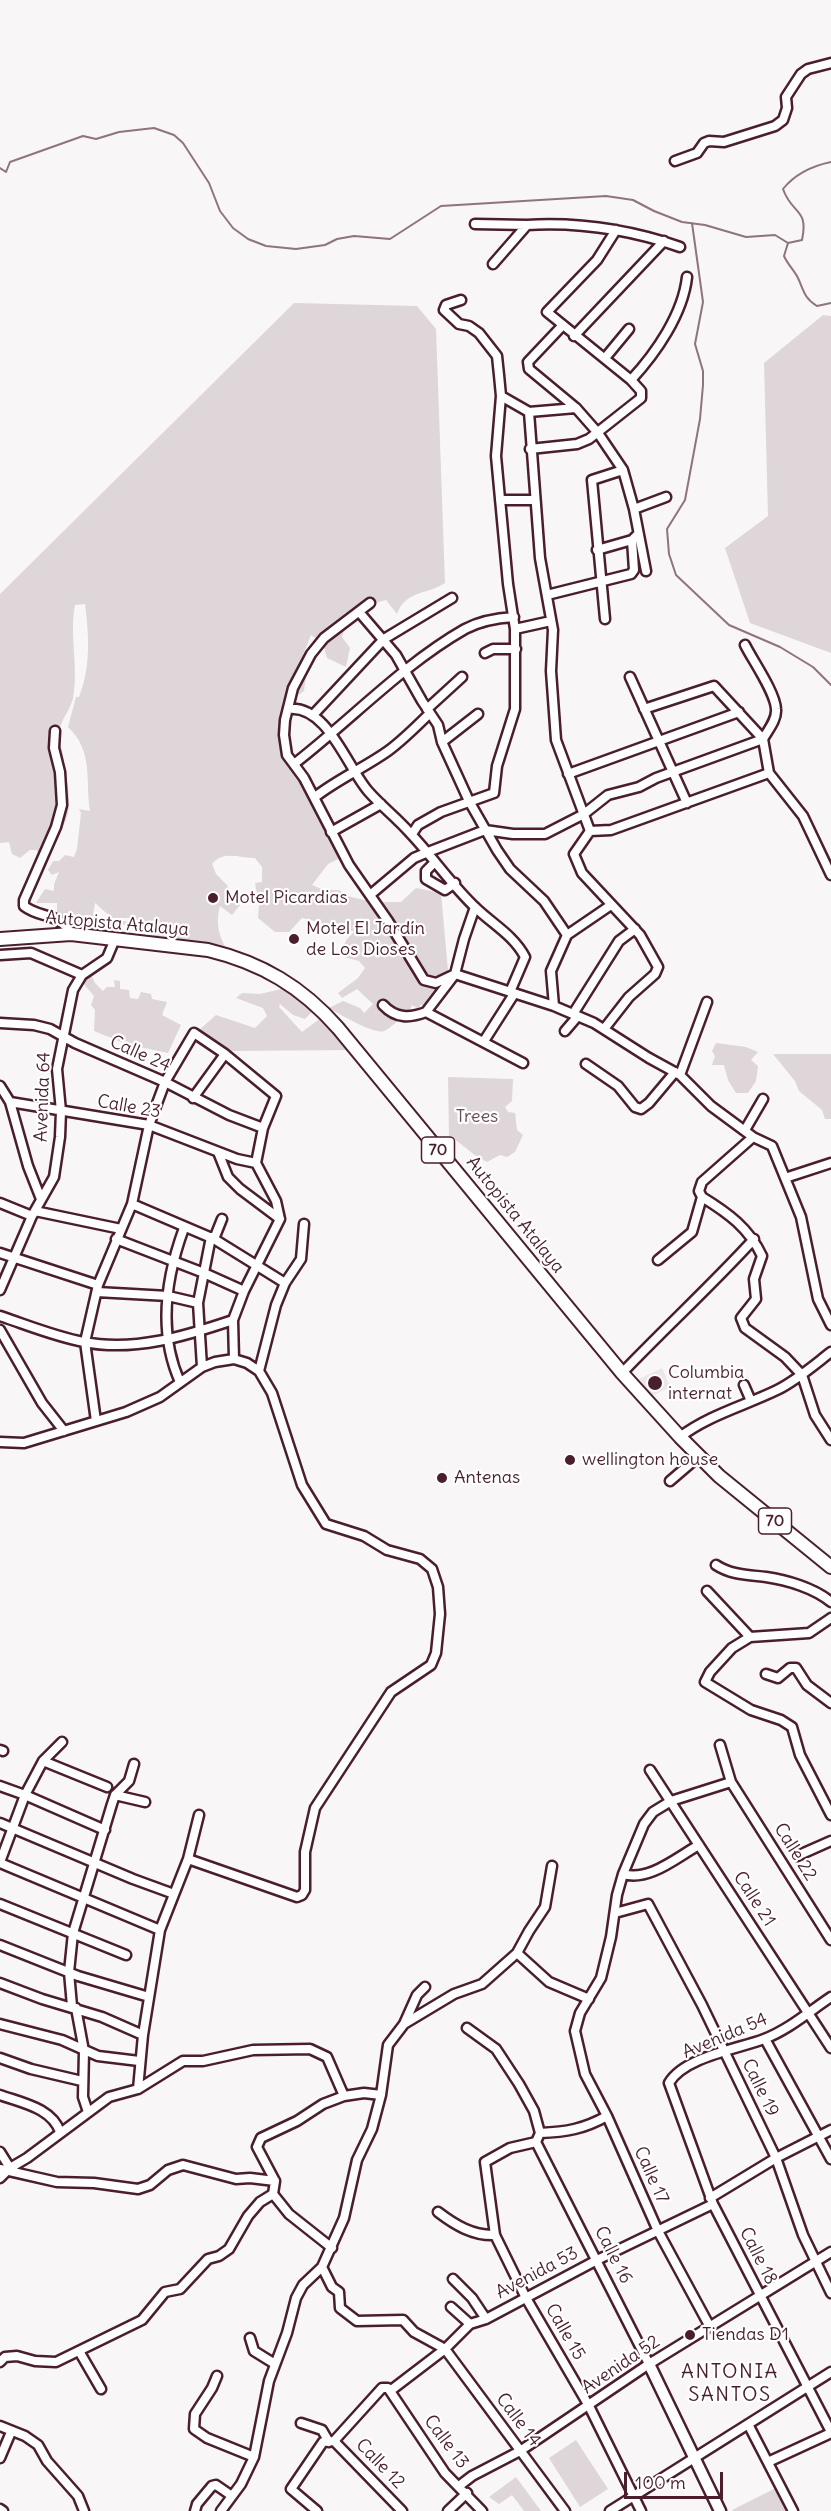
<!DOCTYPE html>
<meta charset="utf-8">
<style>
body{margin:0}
#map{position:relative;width:831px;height:2511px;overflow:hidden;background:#f8f6f7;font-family:Delius,sans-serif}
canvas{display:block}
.scale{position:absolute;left:624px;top:2472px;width:99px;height:27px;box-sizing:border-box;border:3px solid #4a1f2b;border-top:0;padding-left:8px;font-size:18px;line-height:21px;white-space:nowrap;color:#4a1f2b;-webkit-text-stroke:4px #fff;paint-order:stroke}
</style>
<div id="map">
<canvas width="831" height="2511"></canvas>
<div class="scale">100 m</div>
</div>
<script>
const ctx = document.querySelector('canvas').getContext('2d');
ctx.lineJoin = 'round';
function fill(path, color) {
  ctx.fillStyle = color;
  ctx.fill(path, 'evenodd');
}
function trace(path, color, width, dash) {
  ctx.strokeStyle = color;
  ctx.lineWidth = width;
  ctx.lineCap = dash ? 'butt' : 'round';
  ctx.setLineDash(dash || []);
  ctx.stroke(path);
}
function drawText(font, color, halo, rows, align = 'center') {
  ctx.font = font + ' Delius,sans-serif';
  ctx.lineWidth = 4.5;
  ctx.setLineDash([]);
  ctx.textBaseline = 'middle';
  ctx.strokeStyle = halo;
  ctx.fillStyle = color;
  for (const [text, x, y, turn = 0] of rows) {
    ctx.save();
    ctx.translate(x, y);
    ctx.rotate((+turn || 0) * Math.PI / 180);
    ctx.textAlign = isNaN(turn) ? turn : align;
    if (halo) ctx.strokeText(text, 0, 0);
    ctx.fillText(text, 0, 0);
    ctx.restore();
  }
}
fill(new Path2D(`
 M662,1368L670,1387L650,1397L639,1379Z`), '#ebe6e8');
fill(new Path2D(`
 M294,303L417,306L436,329L445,583C427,595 406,590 397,614L386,600L375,603L366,613C348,613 347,622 342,637L350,648L346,667L327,658L323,644L311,635L303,655L307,669L304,691L294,698L282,735L342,857L328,864L312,885L324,890H339L351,897L373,902H401L416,888L441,893L449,982L426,1009L421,1004L419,1009L412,1005L410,1010C404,1015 390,1029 384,1031C375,1035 339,1014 329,1008L343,1001L360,1008L364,1013L373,1004L357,989L342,998L338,993L358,978L365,968L359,961L344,957C342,944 345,940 355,931C337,931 320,921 302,918L289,932H275L258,918L259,905L255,883L262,882V867L255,858C240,858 223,850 212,864L216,874L228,886L225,893L233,897L240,905L232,915L220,906C215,924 219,936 228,952C185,945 153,938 113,920L130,922L131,918H112L95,903L93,916L98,923L138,935L135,937C122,936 90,937 80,933C70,929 67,918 57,915V903H36L45,889L54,891V884L59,872L52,875L48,870L53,861H59L65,855L74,857L77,849L81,813L79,809L90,811C85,779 94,752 68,727L76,697H79C91,667 89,635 85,604L75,605C69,636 79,668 73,698C71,708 63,717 60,728C59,736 61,747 63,755C70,804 79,818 39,856L37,850H30L20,858L12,854L9,842L0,843V594Z
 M823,315L831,316V653L750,623L725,548L768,516L764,363Z
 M90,972L95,983L103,991L107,987H115L114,980L120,981V989L129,990L130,998L138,999L141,992L151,994L152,999L167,1002L162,1015L181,1025L168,1053L126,1044L94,1031L95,1010L91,1005L94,996L83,983L85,976Z
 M281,989L296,996L312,1012L305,1019L293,1015L280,1004L279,1007L302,1032L318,1020L315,1007L354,1050L225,1051L197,1032L216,1015L255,1028L267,1016L263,1008L236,998L242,993L260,994Z
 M716,1043L746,1047L758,1052L751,1060L758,1066L756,1081L748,1093H736L728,1080L724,1065H712L715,1056L712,1051Z
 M773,1054H831V1119H825L822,1110L799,1091L795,1081Z
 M448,1077L513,1079L512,1101L505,1107L508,1112L515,1113L517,1130L523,1135L515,1152L507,1157L500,1155L487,1162C473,1156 463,1144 449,1136Z
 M576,2440L608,2489L580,2507L549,2458Z
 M516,2477L541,2511H524L512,2495L499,2504L489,2497Z
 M776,2488L788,2511H733L732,2510Z`), '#ded6d9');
trace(new Path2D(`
 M0,168L6,172L10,162L83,136L96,139L119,132L154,128L174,135L183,143L209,183L220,211L233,228L248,239L266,246L296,249L325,245L337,239L354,236L390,239L441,206L606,196L633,200L654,211L682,222L705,225L746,237L775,235L788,243L802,240C809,208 792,215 783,189C795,174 812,166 831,162
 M692,223L703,302L695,344L703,371V385L700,419L685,500L667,529L669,554L676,575L729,625L780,647L813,667L831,685
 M788,243L784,256C788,265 794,270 798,278C804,291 804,298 817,306L831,303`), '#8f747b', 2);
const minor = new Path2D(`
 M675,161L697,153L704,143L709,141L724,142L775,126L783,120L787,108L786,97L801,74L808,69L831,63
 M475,224L527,225
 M493,264L527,225C579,222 631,230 680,247
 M563,325L528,362L529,369L576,408L598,433L623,470L634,509L646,571
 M574,336L664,241
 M605,358L629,329
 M631,380C656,353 683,314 687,277
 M501,396L529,412L540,558L553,630L551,671L556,740L590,831
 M529,412L576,408
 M530,449L577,444L589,439L641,398V391L631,380L547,312L597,260L616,230
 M500,500H534
 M634,509L666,497
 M597,550L632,540
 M547,595L631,574L634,570L632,540L638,534
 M370,603L324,638L311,654L293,688L285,720L284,735L287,755L304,778L349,865L388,921L424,980L436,983L455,974
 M360,613L396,655L422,701L438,725L442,742L469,801L497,850L510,869L544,901L567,935
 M605,619L592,480L623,470
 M515,629L551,621
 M745,645C753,661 775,692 776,709C777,720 768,730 763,739L769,773L803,816L831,875
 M485,653L493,649H516
 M630,677L687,803
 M288,709C327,704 347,767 368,791C381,806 397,818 410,833C433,857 452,886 477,909C494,925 514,936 525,957L510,992
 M427,709L462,677
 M313,715L384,639L452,598
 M55,731L54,748L60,772L62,805L56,827L24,900V906C41,919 59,912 71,934
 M442,742L478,714
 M294,764C351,720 402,665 465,629C480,621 497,618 514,617
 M568,774L739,712
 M315,797C338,779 364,768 388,751C403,740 417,726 430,713
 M331,832L381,804
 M412,834L418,825L441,812L494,793L497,766L515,709V629L508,584L496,456L501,396L499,375L497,356L479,333L469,326L459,324L444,310L446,305L461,300
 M435,862L426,871V879L445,890L455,883
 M370,895L414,858L428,852L485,830L513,834H545L584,814L608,795L639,787L656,778L763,739L714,686L644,709
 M0,955L31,953L82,975
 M455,974L554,1006L594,1023L649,1058L680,1075L711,1106L753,1137L772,1146L801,1217L818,1299L831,1325
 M383,1005C396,1019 410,1018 426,1012L455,974L464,939L475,907
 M554,1006L551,971L567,935L611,905
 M426,1012L523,1063
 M573,1014L619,941L635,929
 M0,1023L34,1025L50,1029L75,1043L165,1082L229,1115L263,1128
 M604,1029L629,997L655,974L658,967L640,935L582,873L574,854L590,831L611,830L769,773
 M565,1031L577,1017
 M484,1041L514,994
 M586,1064L618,1086L635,1107L641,1109L649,1103L675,1072
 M680,1075L707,1002
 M0,1086L10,1102L149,1125L237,1159L256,1163
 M193,1098L225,1054
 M10,1102L28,1166L41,1199
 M745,1130L763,1099
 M218,1152L228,1177L240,1189L280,1219
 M785,1178L831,1163
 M702,1197C728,1213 749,1228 762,1256L754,1279L756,1299L741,1318L745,1328L785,1357L802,1375L815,1415L831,1440
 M0,1203L32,1216
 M132,1204L214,1239L285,1283
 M35,1211L121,1229
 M116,1239L204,1273L244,1291
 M214,1239L222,1219
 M0,1253L98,1285
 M658,1260L692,1232L702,1197L699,1191L702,1182L753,1137
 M0,1290L32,1216L54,1177L60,1137L61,1111L57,1069L73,990L82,975L107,958L115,939
 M97,1292L168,1296L198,1303
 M0,1316C27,1325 56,1337 84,1342C134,1352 186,1336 233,1320
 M0,1330L42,1403L64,1431
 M202,1367L198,1303L211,1237
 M259,1371L276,1305L285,1283L301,1259L304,1224
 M622,1373C666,1327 712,1285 754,1239
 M180,1382C158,1333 166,1277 184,1228
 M744,1385L751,1401
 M96,1421L85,1342L98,1285L132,1204L149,1125L165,1082L194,1033L225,1054L276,1096L263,1128L256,1163L276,1201L280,1219L244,1291L233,1320L234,1359
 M680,1437C709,1415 744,1406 777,1390C797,1380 814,1365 831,1352
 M0,1442L24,1443L126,1412L160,1397L202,1367L215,1362L234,1359L247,1363L259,1371L272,1393L302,1485L326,1524L364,1536L387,1550L420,1559L432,1569L438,1587L440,1614L436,1653L431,1665L391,1692L315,1808L305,1852V1890L302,1895L297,1897L188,1859
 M670,1481L698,1457
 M716,1565C731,1575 749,1575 766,1577C787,1580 814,1588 831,1602
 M707,1591L750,1637
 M831,1618L809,1633L750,1637L732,1648L710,1672L705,1682L751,1710L781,1720L792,1727L800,1755L831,1815
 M766,1674L778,1678L790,1668H796L807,1685L831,1703
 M720,1745L731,1782L831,1940
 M0,1750L3,1751
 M43,1761L107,1787
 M650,1770L831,2048
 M0,1786L25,1795L105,1830
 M115,1795L145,1802
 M0,1823L133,1879L174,1894
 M797,1856L831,1841
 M0,1862L25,1795L43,1761L62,1742
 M0,1863L160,1930
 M623,1874C649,1882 677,1857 699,1845
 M0,1904L126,1955
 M615,1913L648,1904L702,2005L776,2158L803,2235L831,2293
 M0,1945L78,1976L149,1997
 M517,1953L549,1982L589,1999
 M0,1983L42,1999L102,2017L143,2035
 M831,1997C810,2011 788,2030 764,2039C738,2049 684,2057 669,2083L713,2204L831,2432
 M72,2006L69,1972L73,1933L112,1804L115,1795L129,1781L134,1764
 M76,2008L84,2051L83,2097L88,2112
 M0,2024L62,2040L98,2056L139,2061
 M404,2024L417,1995L425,1987
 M467,2028L496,2049L519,2084L534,2111L540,2133L536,2142L649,2364
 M765,2039L831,2159
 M0,2058L31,2069L82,2081
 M138,2089L143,2035L160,1930L188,1859L199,1815
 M0,2095C22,2103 52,2108 60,2132
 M540,2133C566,2132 584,2129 607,2116
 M536,2142L510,2148L485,2162L495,2235L526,2298L589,2406L641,2511
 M0,2152L10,2168
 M0,2169L57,2182L94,2183L138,2189L150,2185L168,2170L183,2165L236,2179L250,2178L275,2181
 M0,2178L10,2168L27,2158L109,2097L138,2089L183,2061H203L253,2050L310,2049L327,2057L344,2096
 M710,2198L776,2158L831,2130
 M438,2212C455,2225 473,2236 495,2235
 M332,2248L289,2214L273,2194L275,2181L257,2147L261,2138L297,2121L323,2104L344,2096L364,2093L381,2095
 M322,2267L332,2287L339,2292L340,2308L357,2321L403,2320L414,2332L445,2349L565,2511
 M453,2279L472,2298L486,2319
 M451,2307L470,2324
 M710,2327L658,2231L607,2116L585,2074L575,2031L580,2013L601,1978L611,1937L617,1895L623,1874L644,1824L653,1812L671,1801L731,1782
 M250,2338L254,2351L275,2364
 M79,2351L101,2389
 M0,2362L5,2357L17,2356L35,2361L56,2362L142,2320L165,2292L180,2289L208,2259L219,2256L229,2249L248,2216L260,2202L273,2194
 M217,2376L212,2388L195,2414L194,2429L207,2438L254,2457
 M390,2391L445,2349L470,2324L486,2319L597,2260L713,2204
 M301,2423L322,2430L329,2442
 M748,2424L793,2511
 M0,2426L25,2436L38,2445L47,2461L78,2496L84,2511
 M334,2441L402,2511
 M0,2458L11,2432
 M768,2462L831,2433
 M459,2486L472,2476L520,2451L649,2364L831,2252
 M0,2509L3,2511
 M195,2511L197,2504L212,2486L216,2485L232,2496
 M221,2511L241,2484L254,2457L269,2381L287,2333L296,2298L303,2285L322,2267L344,2218L357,2160L372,2129L381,2095L388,2045L404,2024L454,1994L482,1984L517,1953L529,1931L545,1907L552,1866
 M317,2511L291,2489L323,2442L334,2441L382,2388H388L445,2473L482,2511
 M448,2511L467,2493
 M610,2511L831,2372`);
const tertiary = new Path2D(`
 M649,2364L720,2511`);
const primary = new Path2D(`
 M0,939L71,934L208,950C262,963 302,987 338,1028L622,1373L680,1437L719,1476L831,1567`);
trace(minor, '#4a1f2b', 13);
trace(tertiary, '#4a1f2b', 15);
trace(primary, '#4a1f2b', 16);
trace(minor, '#fff', 8);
trace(tertiary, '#fff', 10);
trace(primary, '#fff', 12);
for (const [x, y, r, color] of [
 [213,898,6,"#4a1f2b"],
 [294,939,6,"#4a1f2b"],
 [655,1383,8,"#4a1f2b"],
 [570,1460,6,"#4a1f2b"],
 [442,1478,6,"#4a1f2b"],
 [690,2335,6,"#4a1f2b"]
]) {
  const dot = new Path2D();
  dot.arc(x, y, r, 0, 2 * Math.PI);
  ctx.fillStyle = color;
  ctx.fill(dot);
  trace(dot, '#fff', 2);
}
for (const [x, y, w] of [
 [438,1150,33],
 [775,1521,33]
]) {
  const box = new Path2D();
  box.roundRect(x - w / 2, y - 13, w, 26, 4.5);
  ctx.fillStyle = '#fff';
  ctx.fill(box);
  trace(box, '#4a1f2b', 1.5);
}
drawText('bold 16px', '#4a1f2b', null, [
 ["70",438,1150],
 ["70",775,1521]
]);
drawText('18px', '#4a1f2b', '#fff', [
 ["Motel Picardias",225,898],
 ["Motel El Jardín",306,929],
 ["de Los Dioses",306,950],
 ["Columbia",668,1373],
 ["internat",668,1394],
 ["wellington house",582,1460],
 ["Antenas",454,1478],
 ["Tiendas D1",702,2335]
], 'left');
drawText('18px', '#4a1f2b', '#fff', [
 ["Autopista Atalaya",117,924,5],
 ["Calle 24",140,1054,24],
 ["Avenida 64",43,1097,-88],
 ["Calle 23",129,1107,10],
 ["Autopista Atalaya",515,1215,51],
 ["Calle 22",795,1852,58],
 ["Calle 21",754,1899,57],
 ["Avenida 54",725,2036,-23],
 ["Calle 19",760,2088,64],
 ["Calle 17",651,2175,66],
 ["Calle 16",613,2255,63],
 ["Calle 18",758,2256,63],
 ["Avenida 53",537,2273,-28],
 ["Calle 15",565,2332,60],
 ["Avenida 52",621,2365,-34],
 ["Calle 14",518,2420,53],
 ["Calle 13",446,2442,53],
 ["Calle 12",380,2464,46]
]);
drawText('18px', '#6f4d56', '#fff', [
 ["Trees",477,1117]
]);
ctx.letterSpacing = '1.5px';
drawText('20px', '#4a1f2b', '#fff', [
 ["ANTONIA",730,2372],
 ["SANTOS",730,2395]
]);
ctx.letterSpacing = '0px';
</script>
